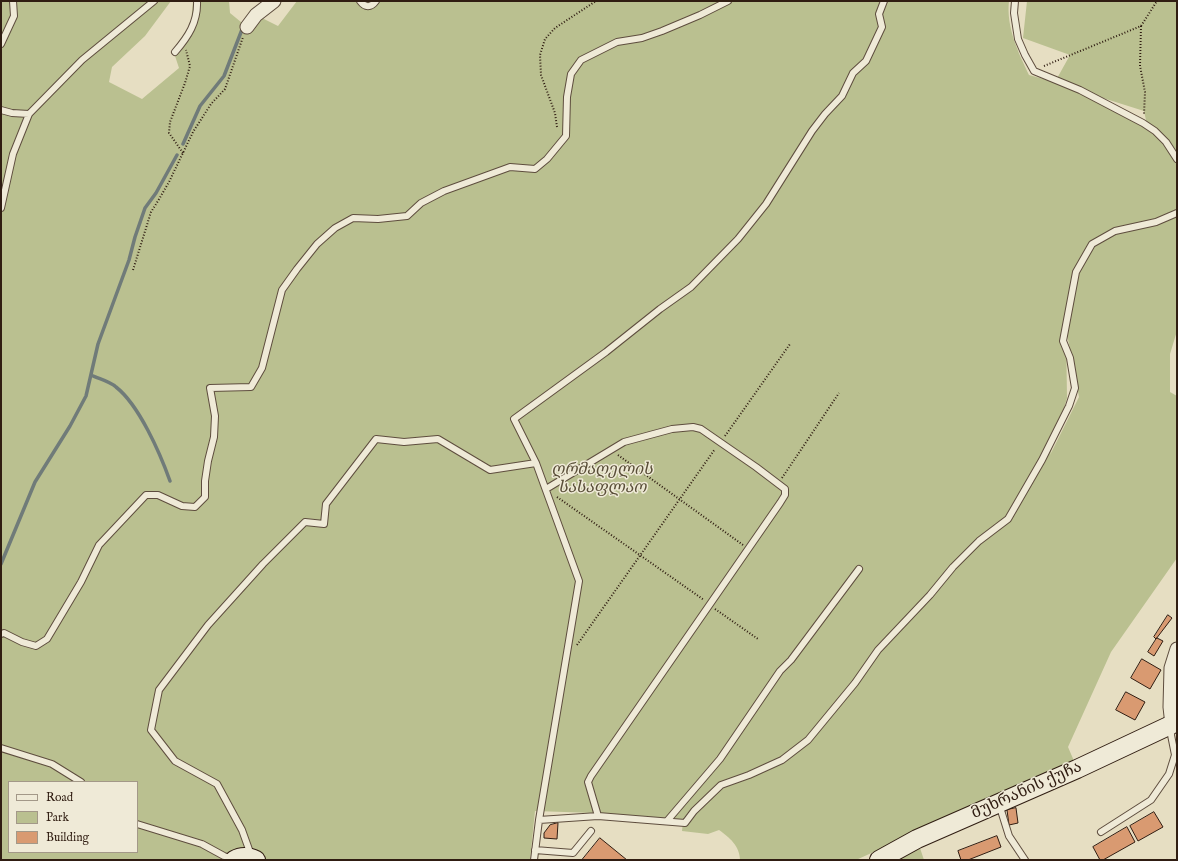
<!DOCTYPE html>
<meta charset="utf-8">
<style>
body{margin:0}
#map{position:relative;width:1178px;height:861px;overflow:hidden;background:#e6dec2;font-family:"IM FELL English",serif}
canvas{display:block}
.frame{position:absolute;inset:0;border:2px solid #301d12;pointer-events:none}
.legend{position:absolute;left:8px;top:781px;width:130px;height:72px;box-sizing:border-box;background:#efead7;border:1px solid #a39888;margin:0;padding:5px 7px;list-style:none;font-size:12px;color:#301d12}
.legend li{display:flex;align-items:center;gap:8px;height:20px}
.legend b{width:20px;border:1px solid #a39888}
</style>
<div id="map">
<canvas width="1178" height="861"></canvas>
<div class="frame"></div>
<ul class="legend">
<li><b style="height:5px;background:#efead7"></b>Road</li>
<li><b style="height:11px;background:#bac090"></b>Park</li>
<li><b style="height:11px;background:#d99a71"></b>Building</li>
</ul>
</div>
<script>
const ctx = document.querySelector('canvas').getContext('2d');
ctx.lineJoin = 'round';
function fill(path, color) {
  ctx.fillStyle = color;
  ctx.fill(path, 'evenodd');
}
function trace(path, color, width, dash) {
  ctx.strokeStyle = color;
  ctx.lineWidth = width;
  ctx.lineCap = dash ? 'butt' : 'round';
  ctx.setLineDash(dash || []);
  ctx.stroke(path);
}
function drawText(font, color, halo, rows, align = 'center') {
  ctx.font = font + ' "IM FELL English","Noto Serif Georgian",serif';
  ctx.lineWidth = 3;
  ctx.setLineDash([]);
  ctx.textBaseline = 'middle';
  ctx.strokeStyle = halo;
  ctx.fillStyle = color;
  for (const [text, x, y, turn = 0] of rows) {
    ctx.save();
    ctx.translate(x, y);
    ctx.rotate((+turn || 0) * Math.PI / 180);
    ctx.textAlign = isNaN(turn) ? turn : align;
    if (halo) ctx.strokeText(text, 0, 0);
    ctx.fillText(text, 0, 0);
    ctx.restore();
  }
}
fill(new Path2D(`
 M1,1H171L145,36L112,67L109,82L142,99L179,68L173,50L191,24L193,1H229L230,13L247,27L256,15L278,26L297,1H1009C1006,27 1018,52 1029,75L1055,82L1070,55L1023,38L1027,1H1177V331L1170,354V392L1177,396V558L1111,652L1068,747L1074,761L856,860H740C740,846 729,837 719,830L708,834L682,831L683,822L594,813L535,811L530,860H266L260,855L232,860H1ZM1087,93L1144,111L1147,125ZM1066,329L1079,397L1050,455L1067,398ZM9,782H137V852H9Z
 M919,845L924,860H892Z`), '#bac090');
trace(new Path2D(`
 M183,144L200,106L224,76L243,27
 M91,375C99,379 109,381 116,387C139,405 160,453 170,481
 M1,564L35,482L70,426L86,396L98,344L129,260L135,237L145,208L156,193L177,155`), '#707b79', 3.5);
const building = new Path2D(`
 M1168,615L1172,618L1156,639L1154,637Z
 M1157,638L1163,641L1154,656L1148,652Z
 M1142,659L1161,670L1150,689L1131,678Z
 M1126,692L1145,702L1135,720L1116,710Z
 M1016,808L1018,823L1009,825L1007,810Z
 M1154,812L1163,827L1138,841L1130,826Z
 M558,823L557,839L544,838V833L550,825Z
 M1127,827L1135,842L1103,860H1100L1093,847Z
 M997,836L1001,847L968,860H961L958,851Z
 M600,838L627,860H582Z`);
fill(building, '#d99a71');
trace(building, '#301d12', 1);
const lane = new Path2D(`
 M360,1C365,8 371,8 376,1
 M1015,1L1014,13L1018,39L1025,55L1034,71L1080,90L1143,123L1155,131L1166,142L1177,159
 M1,44L14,16L13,1
 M175,52C188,37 198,22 197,1
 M1,110L12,113L29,114
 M1,208L13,154L29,114L82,60L154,1
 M546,489L624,442L672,429L693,427L701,429L756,467L785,489V495L780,503L591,776L588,782L598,816
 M1,634L4,633L22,642L36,646L47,639L81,582L99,545L146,495H158L182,506L195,507L205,497V481L208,461L214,437L215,416L210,388L251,387L262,368L282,290L297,269L317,244L335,228L353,218L378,219L407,216L421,203L444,191L510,167L535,169L547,159L566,136L567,97L571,74L581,60L617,42L642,38L662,31L700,15L728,1
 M1,748L52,764L81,782
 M999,804L1009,836L1025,860
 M539,820L598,816L685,823L694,811L721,785L749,775L782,760L808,740L855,683L878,650L930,595L953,567L979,541L1008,519L1042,460L1069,406L1075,388L1070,358L1063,341L1076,272L1092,244L1115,231L1156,222L1177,213
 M667,821L720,759L780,671L791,660L859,569
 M137,824L202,844L224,856L233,859
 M1101,832L1151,800L1169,774L1175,755L1171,735L1172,728
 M535,850L573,853L591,831
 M251,855L242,830L217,784L175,761L151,730L159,690L208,625L263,564L305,522L324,524L326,504L376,439L404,442L438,439L490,470L536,463
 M534,860L539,820L579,581L536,463L514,419L606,352L660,309L691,287L738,239L766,204L812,131L825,114L842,96L853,73L866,61L882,27L879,14L884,1`);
const street = new Path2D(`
 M247,27L256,15L274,1
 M1172,725L1170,707L1171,668L1177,649`);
const secondary = new Path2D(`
 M234,860C241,856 248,856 256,860
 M879,860L917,839L1077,769L1177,722`);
trace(lane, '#5e4d3e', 8);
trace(street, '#5e4d3e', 15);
trace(secondary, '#301d12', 20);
trace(new Path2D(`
 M1141,26L1140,66L1145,92L1144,114
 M1044,66L1141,26L1157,1
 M557,127L555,113L541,75L540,55L545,39L555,28L596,1
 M183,153L169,133L170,122L185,83L190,66L186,50
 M133,270L151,212L158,201L169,182L193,132L211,104L225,89L243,37
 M725,436L790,344
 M618,455L743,545
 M782,478L839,393
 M557,497L704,600
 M715,609L758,639
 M577,645L715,449`), '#301d12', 2, [1, 2]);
trace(lane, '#efead7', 6);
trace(street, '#efead7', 13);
trace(secondary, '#efead7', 18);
drawText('italic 16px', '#594e38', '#efead7', [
 ["ღრმაღელის",602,471],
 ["სასაფლაო",602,489]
]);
drawText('16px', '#301d12', '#efead7', [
 ["მუხრანის ქუჩა",1027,791,-24]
]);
</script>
